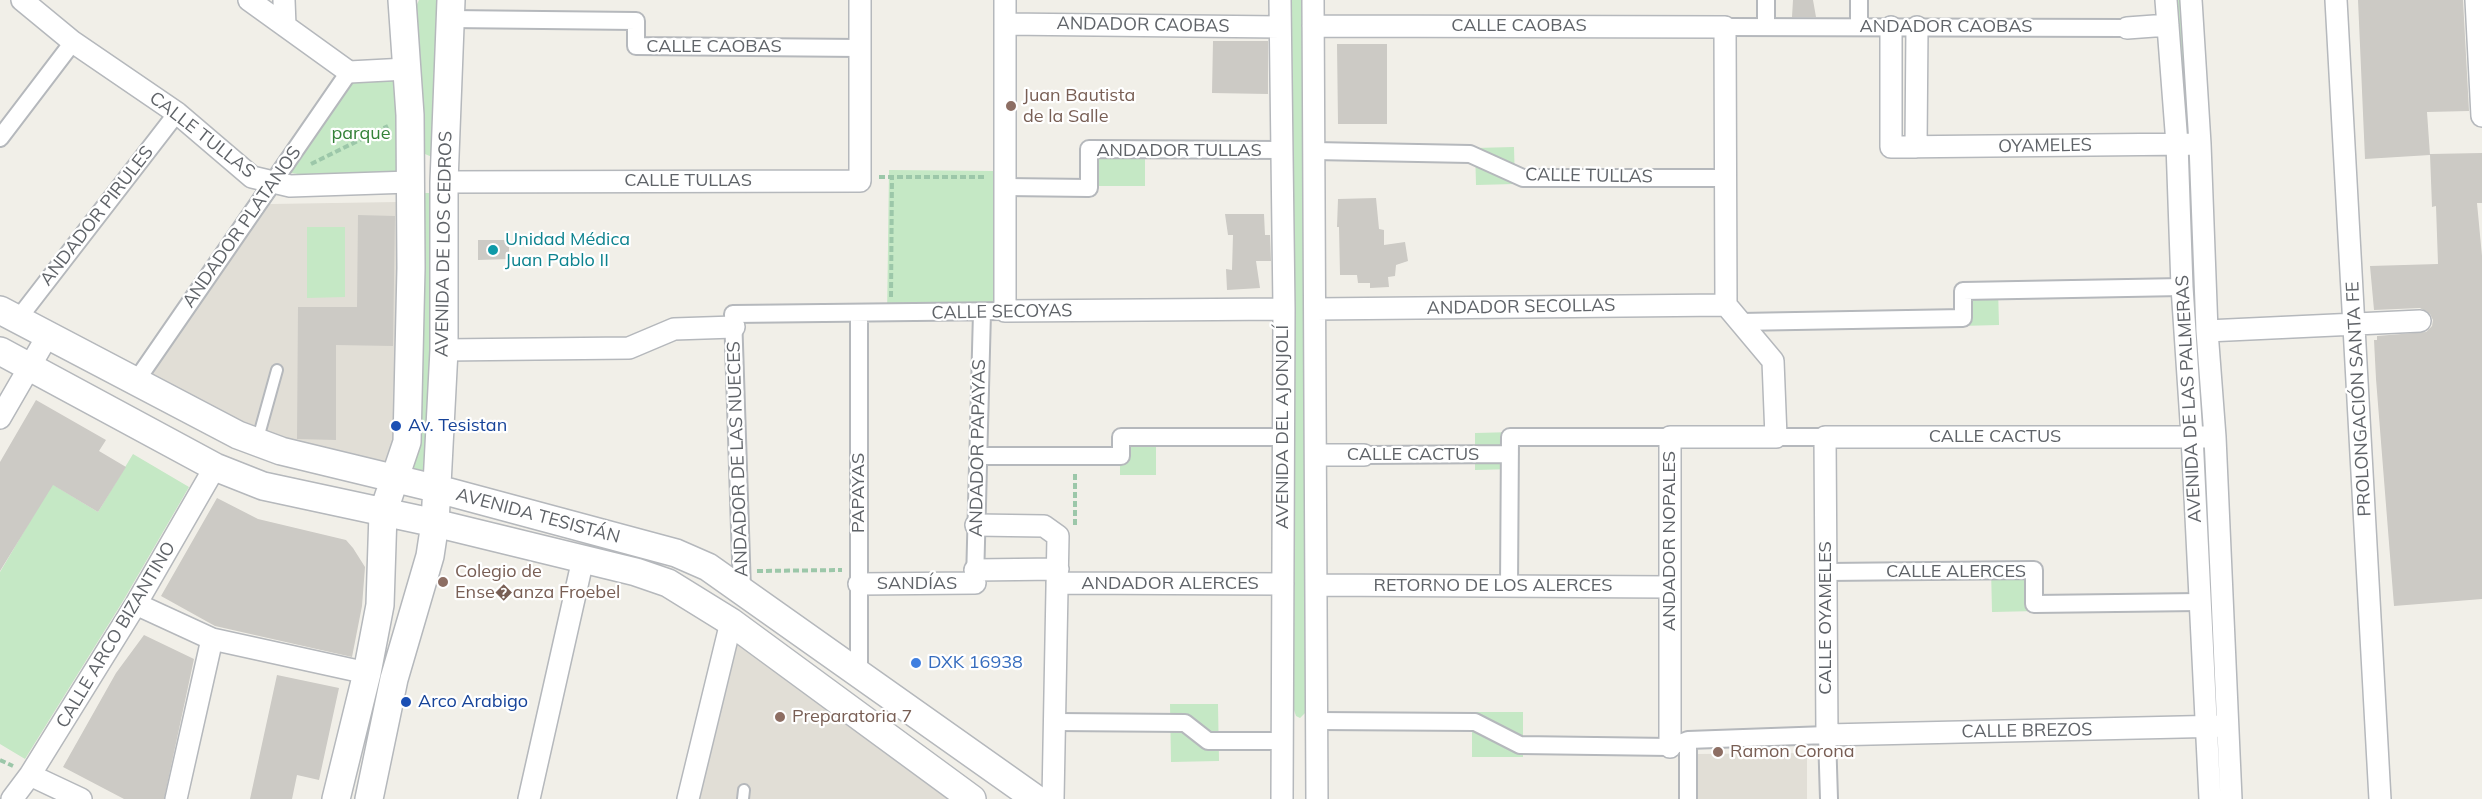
<!DOCTYPE html>
<meta charset="utf-8">
<style>
body{margin:0}
canvas{display:block;background:#f1efe8}
</style>
<canvas width="2482" height="799"></canvas>
<script>
const ctx = document.querySelector('canvas').getContext('2d');
ctx.lineJoin = 'round';
function fill(path, color) {
  ctx.fillStyle = color;
  ctx.fill(path, 'evenodd');
}
function trace(path, color, width, dash) {
  ctx.strokeStyle = color;
  ctx.lineWidth = width;
  ctx.lineCap = dash ? 'butt' : 'round';
  ctx.setLineDash(dash || []);
  ctx.stroke(path);
}
function drawText(font, color, halo, rows, align = 'center') {
  ctx.font = font + ' Mulish,sans-serif';
  ctx.lineWidth = 4.5;
  ctx.setLineDash([]);
  ctx.textBaseline = 'middle';
  ctx.strokeStyle = halo;
  ctx.fillStyle = color;
  for (const [text, x, y, turn = 0] of rows) {
    ctx.save();
    ctx.translate(x, y);
    ctx.rotate((+turn || 0) * Math.PI / 180);
    ctx.textAlign = isNaN(turn) ? turn : align;
    if (halo) ctx.strokeText(text, 0, 0);
    ctx.fillText(text, 0, 0);
    ctx.restore();
  }
}
fill(new Path2D(`
 M398,202L395,470L284,444L151,375L270,204Z
 M731,635L967,799H693Z
 M1807,753V799H1694V754Z`), '#e1ded6');
fill(new Path2D(`
 M419,0H444L432,157L425,154L423,147L414,11Z
 M1292,0H1306V712L1300,718L1296,716L1294,710Z
 M2174,0H2185L2194,137L2184,139Z
 M397,77L402,172L304,175L285,172L349,80Z
 M1514,147L1515,184L1476,185L1475,148Z
 M1091,151H1145V186H1090Z
 M889,170L997,171L995,320L887,319Z
 M424,193H439L431,483L405,476L423,334Z
 M307,227H345V297L307,298Z
 M1998,288L1999,325L1960,326L1959,289Z
 M1120,428H1156V475H1120Z
 M1514,432L1515,469L1475,470V433Z
 M133,454L189,487L123,601L25,759L0,744V572L52,484L98,512Z
 M2037,567L2038,611L1992,612L1991,568Z
 M1170,704H1218L1219,761L1171,762Z
 M1472,712H1523V757H1472Z`), '#c5e8c5');
fill(new Path2D(`
 M1793,0H1813L1816,17H1792Z
 M2358,0H2463L2469,111L2427,112L2430,155L2365,159Z
 M1213,41H1268V94L1212,93Z
 M1337,44H1387V124H1338Z
 M2482,153V203H2477L2482,256V599L2394,606L2376,379L2374,340H2377V336L2426,332L2432,326L2433,320L2430,314L2420,308L2374,310L2370,266L2438,264L2436,206L2432,207L2430,154Z
 M1376,198L1379,229L1384,230V245L1405,242L1408,261L1396,265L1395,276L1388,277L1389,287L1370,288V283H1358L1357,275H1340L1339,227H1337L1338,199Z
 M1225,214H1264L1265,235H1270L1271,261H1256L1260,288L1227,290L1226,269L1232,270L1233,235H1228Z
 M358,215L395,216L393,346L336,345V440L297,439L298,307H357Z
 M478,240H509V259L478,260Z
 M36,400L106,440L99,451L126,467L98,512L53,485L0,571V462Z
 M217,498L258,519L346,540L353,548L365,567L362,606L352,657L215,626L161,596Z
 M144,635L194,659L164,799H124L63,767L116,673Z
 M277,675L339,688L319,780L297,775L292,799H250Z`), '#cccac5');
const service = new Path2D(`
 M257,442L277,370
 M743,799L744,790`);
const pedestrian = new Path2D(`
 M1859,0V27
 M450,19L636,21V46L860,48
 M1725,27L2127,28
 M1766,27V0
 M0,138L73,42
 M1314,151L1470,154L1523,178H1724
 M1005,187L1089,188V149L1282,150
 M18,319L177,113
 M1740,322L1963,318V291L2182,287
 M136,381L349,72
 M1776,437H1825
 M1364,455L1510,454
 M978,456H1121V437H1282
 M1826,572L2034,570V604L2199,602
 M975,581L982,312
 M1509,586L1510,437H1670
 M742,591L733,314L1005,311
 M859,674V313
 M1317,721L1475,722L1520,745L1670,747L1688,740L1827,735L1829,799
 M1056,722L1185,723L1208,741H1282
 M1688,740V799`);
const minor = new Path2D(`
 M22,0L73,42L177,113L252,177L290,186L410,182
 M249,0L349,72L406,69
 M284,0L285,26
 M1005,0V311L1284,309
 M1280,0L1284,309L1282,799
 M1313,0L1317,799
 M2166,0L2177,144L2182,287L2192,436L2210,799
 M2191,0L2200,144L2207,331L2215,437L2231,799
 M2336,0L2380,799
 M2476,0L2482,116
 M1005,24L1280,27
 M1313,26L1725,27L1726,305L1773,361L1776,437H1670V747
 M1891,27V147L2191,144
 M2127,28L2168,25
 M1916,147L1917,27
 M444,182L860,181V0
 M1315,309L1726,305
 M2207,331L2420,321
 M444,350L629,348L674,329L734,327
 M0,418L48,335
 M2215,437H1825L1827,735L2226,726
 M1316,455H1364
 M976,525L1044,526L1058,536L1053,799
 M975,570L1058,569
 M1057,583L1283,584
 M859,584L975,583
 M1317,585L1670,587
 M136,604L212,639L367,673
 M30,775L81,799
 M12,799L30,775L136,604L215,467
 M176,799L212,639
 M529,799L583,559
 M688,799L731,622`);
const tertiary = new Path2D(`
 M0,310L238,435L281,451L438,489L676,553L708,567L1036,799
 M0,351L215,467L263,486L435,523L636,572L668,583L731,622L972,799
 M336,799L367,673L380,605L383,513L407,442L411,268L410,115L402,0
 M369,799L394,679L430,556L435,523L444,350V182L451,0`);
trace(service, '#b5b8bc', 14);
trace(pedestrian, '#b5b8bc', 20);
trace(minor, '#b5b8bc', 24);
trace(tertiary, '#b5b8bc', 30);
trace(new Path2D(`
 M311,164L388,126
 M879,177H985
 M891,297L892,177
 M1075,525V472
 M757,571L842,570
 M0,760L13,766`), '#9cc7a9', 4, [6, 3]);
trace(service, '#fff', 10);
trace(pedestrian, '#fff', 16);
trace(minor, '#fff', 21);
trace(tertiary, '#fff', 27);
for (const [x, y, r, color] of [
 [1011,106,6,"#8d6e63"],
 [493,250,6,"#0f9aa8"],
 [396,426,6,"#1a4fb4"],
 [443,582,6,"#8d6e63"],
 [916,663,6,"#3f7fe0"],
 [406,702,6,"#1a4fb4"],
 [780,717,6,"#8d6e63"],
 [1718,752,6,"#8d6e63"]
]) {
  const dot = new Path2D();
  dot.arc(x, y, r, 0, 2 * Math.PI);
  ctx.fillStyle = color;
  ctx.fill(dot);
  trace(dot, '#fff', 2);
}
drawText('18px', '#5f6368', '#fff', [
 ["ANDADOR CAOBAS",1143,25,1],
 ["CALLE CAOBAS",1519,26],
 ["ANDADOR CAOBAS",1946,27],
 ["CALLE CAOBAS",714,47],
 ["CALLE TULLAS",202,135,38],
 ["OYAMELES",2045,146,-1],
 ["ANDADOR TULLAS",1179,151],
 ["CALLE TULLAS",1589,176,1],
 ["CALLE TULLAS",688,181],
 ["ANDADOR PIRULES",97,216,-52],
 ["ANDADOR PLATANOS",242,227,-55],
 ["AVENIDA DE LOS CEDROS",444,244,-89],
 ["ANDADOR SECOLLAS",1521,307,-1],
 ["CALLE SECOYAS",1002,312,-1],
 ["AVENIDA DE LAS PALMERAS",2189,399,-93],
 ["PROLONGACIÓN SANTA FE",2359,399,-93],
 ["AVENIDA DEL AJONJOLÍ",1283,427,-90],
 ["CALLE CACTUS",1995,437],
 ["ANDADOR PAPAYAS",978,448,-89],
 ["CALLE CACTUS",1413,455],
 ["ANDADOR DE LAS NUECES",738,459,-92],
 ["PAPAYAS",859,493,-90],
 ["AVENIDA TESISTÁN",538,516,15],
 ["ANDADOR NOPALES",1670,541,-90],
 ["CALLE ALERCES",1956,572],
 ["SANDÍAS",917,584],
 ["ANDADOR ALERCES",1170,584],
 ["RETORNO DE LOS ALERCES",1493,586],
 ["CALLE OYAMELES",1826,618,-90],
 ["CALLE ARCO BIZANTINO",116,635,-59],
 ["CALLE BREZOS",2027,731,-1]
]);
drawText('18px', '#785e54', '#fff', [
 ["Juan Bautista",1023,96],
 ["de la Salle",1023,117],
 ["Colegio de",455,572],
 ["Ense�anza Froebel",455,593],
 ["Preparatoria 7",792,717],
 ["Ramon Corona",1730,752]
], 'left');
drawText('18px', '#348238', '#fff', [
 ["parque",361,134]
]);
drawText('18px', '#0d838f', '#fff', [
 ["Unidad Médica",505,240],
 ["Juan Pablo II",505,261]
], 'left');
drawText('18px', '#164399', '#fff', [
 ["Av. Tesistan",408,426],
 ["Arco Arabigo",418,702]
], 'left');
drawText('18px', '#366cbe', '#fff', [
 ["DXK 16938",928,663]
], 'left');
</script>
